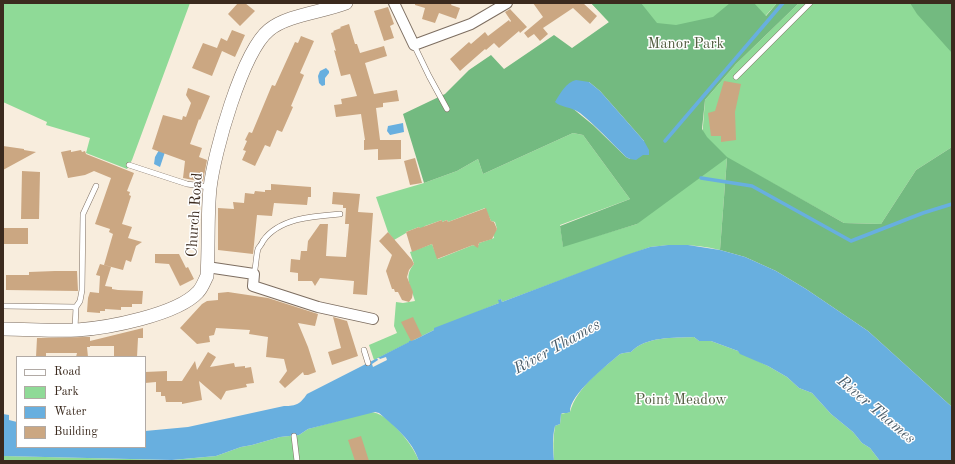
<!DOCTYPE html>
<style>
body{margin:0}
#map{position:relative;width:955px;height:464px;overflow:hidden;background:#f8eddd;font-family:"Old Standard TT",serif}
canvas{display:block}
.frame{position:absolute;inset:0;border:4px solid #3b2a1e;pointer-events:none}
.legend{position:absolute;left:16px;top:356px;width:130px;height:92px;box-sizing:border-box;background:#fff;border:1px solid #b1aaa5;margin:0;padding:5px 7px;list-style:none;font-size:12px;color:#3b2a1e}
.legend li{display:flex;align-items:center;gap:8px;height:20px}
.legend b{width:20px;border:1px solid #b1aaa5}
</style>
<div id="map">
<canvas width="955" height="464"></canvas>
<div class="frame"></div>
<ul class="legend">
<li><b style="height:5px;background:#fff"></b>Road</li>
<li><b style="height:11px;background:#8fda97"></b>Park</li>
<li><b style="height:11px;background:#68afdf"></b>Water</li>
<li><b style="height:11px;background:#cba782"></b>Building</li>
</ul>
</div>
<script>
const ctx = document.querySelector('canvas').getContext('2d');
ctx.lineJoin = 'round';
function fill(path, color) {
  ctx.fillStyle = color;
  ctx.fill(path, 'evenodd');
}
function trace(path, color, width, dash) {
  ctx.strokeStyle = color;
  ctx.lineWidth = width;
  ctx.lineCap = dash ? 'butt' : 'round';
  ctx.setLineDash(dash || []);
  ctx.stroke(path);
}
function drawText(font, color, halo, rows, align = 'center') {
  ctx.font = font + ' "Old Standard TT",serif';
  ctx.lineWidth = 3;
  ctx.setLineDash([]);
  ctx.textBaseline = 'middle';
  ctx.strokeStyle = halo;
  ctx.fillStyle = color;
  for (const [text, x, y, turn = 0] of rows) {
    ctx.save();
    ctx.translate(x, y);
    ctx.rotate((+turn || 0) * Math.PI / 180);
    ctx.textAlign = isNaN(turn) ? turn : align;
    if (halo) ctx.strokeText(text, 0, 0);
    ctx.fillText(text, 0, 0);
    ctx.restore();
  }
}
fill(new Path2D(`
 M3,3H190L132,160L127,169L86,153L90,138L46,125L47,122L3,102Z
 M591,3H777L686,105Z
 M799,3H918L952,49V147L916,170L881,224L844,223L727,158L720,250C697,244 673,244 650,247L502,302L501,299L499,300V303L434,330L374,360L369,345L397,333L394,326L396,302L403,303L415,301C411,286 403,277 414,264L410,252L432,244L438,259L473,245L475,246L479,245V243L494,238L493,234L497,229L495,222L491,221L485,208L448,222L447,220L442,222V220L425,226L421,230L419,227L406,232V233L394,240L388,232L376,197L424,183L457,171L478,159L483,174L573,133L583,135L630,199L560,225L563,246L637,224L702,139L705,100L736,64Z
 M694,337L699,341H711L738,351L768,366L787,377L799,388L812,393L831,414L853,432L862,443L870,448L880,461H554C553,449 553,438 555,426L560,424L561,414L570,412C577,387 601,370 620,354L624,353L631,352C646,336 674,338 694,337Z
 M370,412C387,411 414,446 419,461H3V456L172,460L216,456L241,447L252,445L280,437L299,435L308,429Z`), '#8fda97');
fill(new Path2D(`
 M591,3H641L657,23L676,25L713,17L730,3H754L766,16L777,3H799L736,64L705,100L702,129L707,137L727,157L844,223L881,224L916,170L952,147V407L868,331L806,289L776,271L745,257L720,250L727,158L637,224L563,247L560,226L630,199L583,135L573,133L483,174L478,159L457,171L424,183L403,114L445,94L469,70L491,55L504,69L554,35L572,48L609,22ZM589,82L600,91L644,141L630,159L626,157L593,125L571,107Z
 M910,3H952V53L917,14Z`), '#73ba80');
fill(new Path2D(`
 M326,68L329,71V73L325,78V85L322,86L319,83L318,76L320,71Z
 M576,80L589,82L600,91L644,141L649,150V155H643L636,160L630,159L626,157C611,142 596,126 580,113C570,106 562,108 555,102C560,94 566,82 576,80Z
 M403,123L404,132L390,135L387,131L388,126Z
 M159,150L165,152L160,167L154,164L155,157Z
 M668,245H688L720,250L745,257L776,271L806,289L868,331L952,407V461H880L870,448L862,443L853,432L831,414L812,393L799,388L787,377L768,366L740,354L738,351L711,341H699L694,337C674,338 646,336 631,352L624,353L620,354C607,365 569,395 570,412L567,413H563L561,414L560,424L555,426C552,438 553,449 554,461H419C412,440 395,427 379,413L375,412L308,429L299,435L280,437L252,445L241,447L216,456L172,460L3,456V414L9,415V420L17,422V447H145V431L188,427L284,406C297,406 300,404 307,394L409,342V341L414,340L434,330V328L499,303L498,300L501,299L502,302L626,255L650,247Z`), '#68afdf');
fill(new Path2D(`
 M386,357L387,360L373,367L372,364L378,360L377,358H379L380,359Z`), '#f8eddd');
trace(new Path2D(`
 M665,141L783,3
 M701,178L752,186L851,241L923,213L952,204`), '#68afdf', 3.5);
fill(new Path2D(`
 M238,3H245L255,11L240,26L228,14Z
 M415,3H452L451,5L460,8L456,19L439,13L435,23L422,19L425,8L415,5Z
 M533,3H583L597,16L590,24L573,8L543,28L548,34L540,41L534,34L528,38L524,33L543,17Z
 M388,7L394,24L390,26L394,38L384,41L374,11Z
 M510,9L527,27L520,33L519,31L499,48L494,43L486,50L485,49L460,71L450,59L469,42L471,44L485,32L488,36L509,20L510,22L511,21L505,12Z
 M349,24L355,44H357L360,53L384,46L387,56L365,63L374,94L397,90L399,101L383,103V107L376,108L380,140H401V159L378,160V149L364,150V140H365L361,114L336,117L334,105L342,104L341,99L357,96L350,74L341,76L334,50L336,51L331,33L334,32L333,31L341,28L340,27Z
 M232,30L245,35L235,57L222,51L212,76L192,68L203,43L217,48L221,38L227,41Z
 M301,36L314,41L300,73L304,75L291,106L293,107L282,132L277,130L270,147L265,145L255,166L242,160L246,151L243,150L247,141L245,140L249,132L252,133L272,85L275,86L295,42L298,43Z
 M724,81L741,84L735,112L736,140L721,142V136H711L708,113L715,111Z
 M188,88L210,96L200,120L199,119L190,144L202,148L199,157L207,160L203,182L183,178L185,161L152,149L163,115L182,120L183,116L186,117L191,103L186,95Z
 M3,146L24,149V150L36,152L3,170Z
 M71,150V152L81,150L82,152L85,151L86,154L134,173L127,191L130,192L129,195L131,196L122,224L132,227L128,238L142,242L136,246L131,262L126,260L123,270L104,265L113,234L109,232L110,229L95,224L111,178L94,171L85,175L68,178L61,152Z
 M415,158L422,183L410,185L404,161Z
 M22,171L40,172L39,219H21Z
 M271,184L311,187V197H308L307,205L274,203L272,216L257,215L253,254L218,250V208L234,209L233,202L244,203L245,193L254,194L255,191L265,192V190H271Z
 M333,192L360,194L358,212L373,213L367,295L353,294L354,281L320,278L315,286L312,281H298V273L290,272L291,259L300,260L301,251H307L308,241L320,224H328L326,256L346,257L349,224H345L346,208H343V205L332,204Z
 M486,208L491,221L494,222L497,229L492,239L479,243L478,248L473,245L437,259L432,244L412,252L406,232L419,227L420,228L442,220V222L447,220L448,222Z
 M3,228H28V244H3Z
 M388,232L412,260L414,264L409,270L407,277L413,292L412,298L409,302L402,300L398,292H395L394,289H392L386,271L392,255L379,241Z
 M155,254H179L186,268L188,267L194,279L180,286L169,264L155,263Z
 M100,264L111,267L105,286L112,287V289L118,290L143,291L142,304H132V307H121V310L105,309V311H100V313L87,312L88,298L90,292L99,293L100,276L96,275Z
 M55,271H77L78,291L6,290V275H29V272Z
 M228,292L268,298L318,314L315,326L298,323L308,347L316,372L308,375H304L303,372L285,388L279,382L287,371L284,359L266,357L268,337L249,334L250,330L216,328L214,335L209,336L210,342L197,344L180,328L202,304L207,301L218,300V293Z
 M333,317L347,321L358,356L332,365L328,352L341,348Z
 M413,317L422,336L411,341L401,322Z
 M143,328V338H138L137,357H114V346H90V347H87L88,357H76L77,353H46V357H36L37,338L86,337H90V341Z
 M208,352L216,357L210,367L234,363L235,367L245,366V368L251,367L254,383L246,384L247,387L226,391L221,400L199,381L202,400L182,404V402H166L165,396H161V392H156V382L145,383V372L167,371V381H182L195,361L197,370Z
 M361,436L369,461H355L348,440Z`), '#cba782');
const service = new Path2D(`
 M414,45L429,76L447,109
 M736,77L810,3
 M129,165L187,184L209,187
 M254,274C256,267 256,256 258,249C259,247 262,244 263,241C279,218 314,216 340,214
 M3,306L76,307L75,329
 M76,307L80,301L82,290L83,214L96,186
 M364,350L368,363
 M294,436L297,461`);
const minor = new Path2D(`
 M394,3L414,45L471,24L507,3
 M207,267L254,274L253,286L318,307L373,319`);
const tertiary = new Path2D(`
 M3,329C27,329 52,331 77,330C107,328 177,315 198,292C202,288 204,282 207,276C209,247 207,217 210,188C214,153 242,52 269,30C287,15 323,12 346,3`);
trace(service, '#7d6e61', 6);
trace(minor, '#7d6e61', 12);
trace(tertiary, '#7d6e61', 14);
trace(service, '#fff', 5);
trace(minor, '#fff', 10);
trace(tertiary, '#fff', 13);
drawText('15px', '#545f42', '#fff', [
 ["Manor Park",686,44],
 ["Point Meadow",681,400]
]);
drawText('15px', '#3b2a1e', '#fff', [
 ["Church Road",195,215,-86]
]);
drawText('italic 16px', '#4d5f6b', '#fff', [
 ["River Thames",557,347,-29],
 ["River Thames",876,410,40]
]);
</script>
